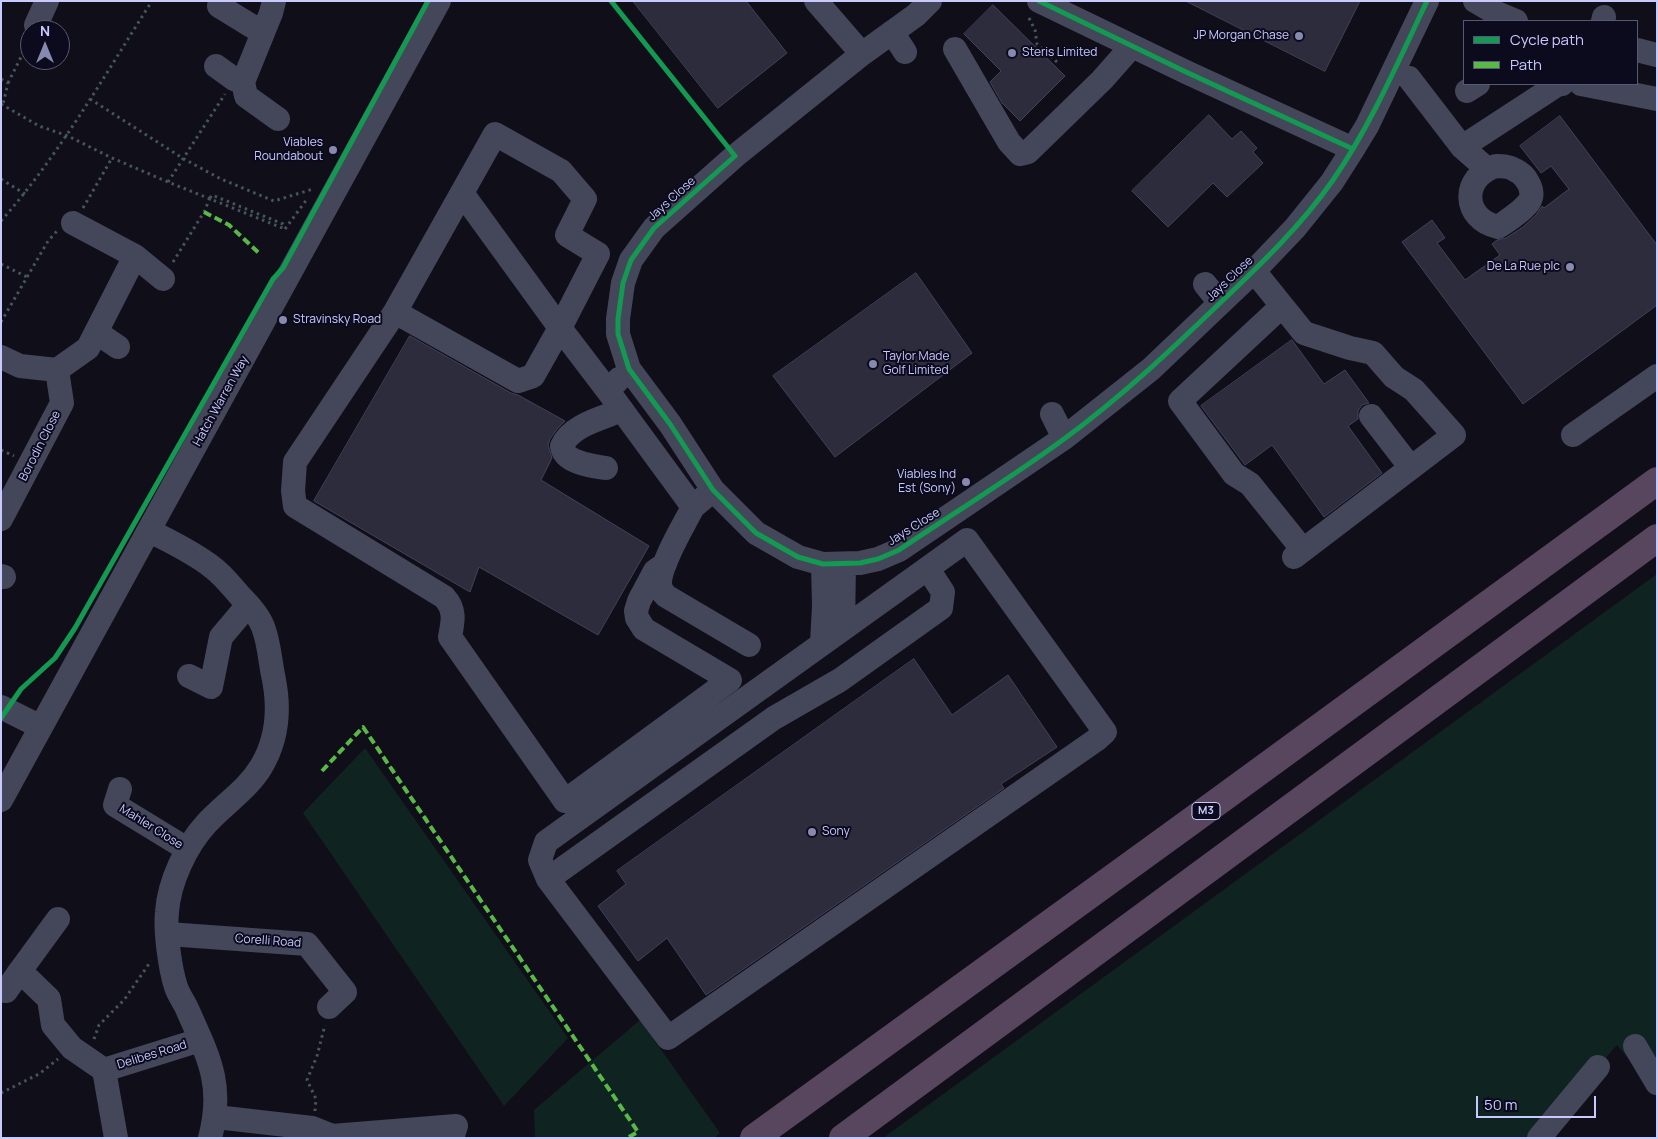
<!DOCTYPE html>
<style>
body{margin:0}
#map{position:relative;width:1658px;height:1139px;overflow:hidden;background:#100f19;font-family:Manrope,sans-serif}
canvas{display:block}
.frame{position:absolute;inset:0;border:2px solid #c8caff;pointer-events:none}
.legend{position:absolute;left:1463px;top:20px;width:175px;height:65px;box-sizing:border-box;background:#0c0b1d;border:1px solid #575777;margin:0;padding:6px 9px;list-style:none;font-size:15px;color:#c8caff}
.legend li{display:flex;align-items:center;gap:10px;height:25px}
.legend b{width:25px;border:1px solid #575777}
.north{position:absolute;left:20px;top:20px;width:50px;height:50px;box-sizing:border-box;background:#0c0b1d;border:1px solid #575777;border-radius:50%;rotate:0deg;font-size:14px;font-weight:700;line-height:20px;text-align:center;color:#c8caff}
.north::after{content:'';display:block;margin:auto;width:18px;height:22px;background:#8889ae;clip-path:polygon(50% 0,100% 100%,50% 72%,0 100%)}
.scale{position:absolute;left:1476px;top:1096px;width:120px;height:22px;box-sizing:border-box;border:2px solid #c8caff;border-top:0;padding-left:6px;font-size:15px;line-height:18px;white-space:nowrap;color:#c8caff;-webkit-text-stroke:4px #0c0b1d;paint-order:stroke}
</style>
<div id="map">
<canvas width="1658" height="1139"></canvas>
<div class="frame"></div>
<ul class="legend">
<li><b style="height:6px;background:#139951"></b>Cycle path</li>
<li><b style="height:6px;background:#58b947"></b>Path</li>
</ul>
<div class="north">N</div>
<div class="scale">50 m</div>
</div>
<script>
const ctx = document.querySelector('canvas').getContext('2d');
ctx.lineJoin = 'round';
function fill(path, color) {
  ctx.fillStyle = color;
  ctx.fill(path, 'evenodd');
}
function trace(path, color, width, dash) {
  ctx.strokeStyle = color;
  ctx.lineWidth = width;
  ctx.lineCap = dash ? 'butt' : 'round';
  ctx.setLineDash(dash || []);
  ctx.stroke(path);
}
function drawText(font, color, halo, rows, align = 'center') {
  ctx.font = font + ' Manrope,sans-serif';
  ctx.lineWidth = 4;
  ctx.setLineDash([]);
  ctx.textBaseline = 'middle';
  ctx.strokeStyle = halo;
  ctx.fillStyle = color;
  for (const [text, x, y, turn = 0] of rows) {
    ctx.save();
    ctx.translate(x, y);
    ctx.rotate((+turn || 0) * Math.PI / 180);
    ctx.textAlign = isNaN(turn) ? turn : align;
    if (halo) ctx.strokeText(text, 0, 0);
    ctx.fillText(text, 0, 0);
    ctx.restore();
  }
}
fill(new Path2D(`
 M1657,574V1094L1617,1045L1536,1138H883Z
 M365,748L568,1038L504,1106L303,813Z
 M640,1020L720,1133L714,1138H535L534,1110Z`), '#0f2421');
const building = new Path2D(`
 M633,1H746L787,53L718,108Z
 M1186,1H1360L1325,71Z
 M993,5L1065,76L1020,121L1002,103L990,82L1001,71L964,34Z
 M1209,115L1232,139L1241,131L1257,148L1253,152L1263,163L1227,197L1213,183L1168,227L1132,191Z
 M1560,116L1657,245V305L1523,404L1402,242L1432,220L1445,238L1437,243L1465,280L1500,255L1492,244L1497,240L1506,238L1523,227L1536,215L1542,206L1544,208L1569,189L1551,166L1541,173L1520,146Z
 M916,273L972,353L835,457L773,376Z
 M410,336L511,393L518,395L565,421L557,429L550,439L548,445L552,458L541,480L649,546L598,635L479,567L470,592L314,501Z
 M1292,340L1324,384L1345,370L1369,403L1362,405L1358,411V419L1348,426L1382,473L1324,517L1272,445L1245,465L1201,406Z
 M914,659L952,715L1008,675L1057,747L1001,784L1004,788L706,995L667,938L638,961L598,906L626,884L617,871Z`);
fill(building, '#2d2c3d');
trace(building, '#424158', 1);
trace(new Path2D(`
 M1029,18L1035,30L1037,44L1057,62
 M1,79L8,83L3,104
 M8,83L29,41
 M90,99L184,159L221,179L274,201L313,189
 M1,104L39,126L68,136L112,158L168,182L285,229
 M1,179L25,194
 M168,182L225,94
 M210,198L212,195L283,224L285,228
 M83,208L112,158
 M1,221C60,154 104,76 152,1
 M285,229L307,199
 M173,262L204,212L210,198
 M1,264L27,277
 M1,322L48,241L57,231
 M1,450L14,456
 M94,1039L99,1025L124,1000L151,961
 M1,1093L39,1074L58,1059
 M315,1111L316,1099L307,1080L317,1056L325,1025`), '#44555e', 3, [2.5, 4]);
trace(new Path2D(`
 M222,1L219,6L263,33
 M816,1L862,54
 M930,1L916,15L862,54L735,156L654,228L631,260L623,283L618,319V334L629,369L670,424L713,490L756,533L798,557L823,564L860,563L878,559L899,550L1064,438L1151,369L1254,271L1295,228L1332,182L1353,149L1367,126L1427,1
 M1039,1L1186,72L1353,149
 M1475,1L1492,11L1516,21
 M1603,21L1604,17
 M36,25L47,1
 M892,32L905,52
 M955,49L1009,142L1020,154L1028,152L1102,80L1132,46
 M1637,50L1657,55
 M216,66L234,79L243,82L271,13L274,1
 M1409,78L1462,147L1487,169
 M243,82L246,96L278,119
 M1581,84L1657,99
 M1467,91L1478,84
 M1462,147L1557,85L1562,84
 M1496,166C1503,166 1509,166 1515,170C1526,175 1536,191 1529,202C1522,212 1508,220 1498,227C1462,219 1461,177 1496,166Z
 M462,193L560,328L598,254L567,235L585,199L561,171L495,134L395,312L518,381L533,376L560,328L608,391
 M135,256L163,279
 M1254,271L1304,333L1350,348L1373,353L1394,377L1414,390L1454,435L1294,557
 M1205,284L1220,303
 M1282,306L1180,401L1234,474L1250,484L1303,550
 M395,312L295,462L293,491L295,506L444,597C456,610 453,621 450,637L565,801L730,680L644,629L637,618L636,611L639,601L655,571L665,564
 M96,332L118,347
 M1,357L20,366L57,370L88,348L135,256L73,223
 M619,379L608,391L693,507L713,490
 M1052,414L1064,438
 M1371,416L1411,468
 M1573,435L1657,376
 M606,468C593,466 564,463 562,446C571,425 603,418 622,410
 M693,507C684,525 658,567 660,586C661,590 663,593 666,596L749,645
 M1,519L62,403L57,370
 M150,531C171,542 193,552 212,567C223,575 232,587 241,597C249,605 259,616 263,627C269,642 270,660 273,675C280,707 278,739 261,767C247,790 224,804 206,824C186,846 169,882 167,912C165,931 170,969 176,987C179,996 185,1003 188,1011C209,1058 224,1085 210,1138
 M967,540L1105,732L1096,740L668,1038L548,879L540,860L546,842Z
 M1,576L4,577
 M843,629L844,564
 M822,643L824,606L823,564
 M189,676L211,687L221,637L248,605
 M1,707L41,727
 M120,789L115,805L187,849
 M1,800L439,1
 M548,879L774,718L840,680L941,608L943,592L928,569
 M58,919L20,971L49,999L53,1025L72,1048L104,1070L200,1040
 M168,934L307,944L345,992L329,1007
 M6,991L20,971
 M1635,1046L1657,1083
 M104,1070L116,1138
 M216,1117L312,1128L332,1136L456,1126L452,1138
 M1539,1138L1598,1067`), '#44465a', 24);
trace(new Path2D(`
 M754,1138L1190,822L1657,481
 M843,1138L1657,538`), '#58465f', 28);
trace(new Path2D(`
 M204,212L229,225L260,254
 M322,771L363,727L638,1132L627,1138`), '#58b947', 4, [8, 4]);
trace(new Path2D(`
 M611,1L735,156L654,228L631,260L623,283L618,319V334L629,369L670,424L713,490L756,533L798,557L823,564L860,563L878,559L899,550C954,513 1011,478 1064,439C1120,398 1170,351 1220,303C1260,265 1301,226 1333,180C1371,125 1398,62 1427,1
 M1039,1L1186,72L1353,149
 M1,718L21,689L55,658L75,628L273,279L283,268L428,1`), '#139951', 5);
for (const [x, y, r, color] of [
 [1299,36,5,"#8889ae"],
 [1012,53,5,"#8889ae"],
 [333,150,5,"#8889ae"],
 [1570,267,5,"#8889ae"],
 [283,320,5,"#8889ae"],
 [873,364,5,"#8889ae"],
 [966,482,5,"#8889ae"],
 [812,832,5,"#8889ae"]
]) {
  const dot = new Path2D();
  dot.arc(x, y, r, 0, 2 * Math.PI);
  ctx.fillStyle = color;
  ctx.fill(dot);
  trace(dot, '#0c0b1d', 2);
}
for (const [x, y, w] of [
 [1206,811,28]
]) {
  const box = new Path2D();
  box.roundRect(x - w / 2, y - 8.5, w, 17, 4);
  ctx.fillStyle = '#0c0b1d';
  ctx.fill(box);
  trace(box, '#c8caff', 1);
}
drawText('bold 11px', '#c8caff', null, [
 ["M3",1206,811]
]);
drawText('12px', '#c8caff', '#0c0b1d', [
 ["JP Morgan Chase",1289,36],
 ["Steris Limited",1022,53,"left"],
 ["Viables",323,143],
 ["Roundabout",323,157],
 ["De La Rue plc",1560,267],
 ["Stravinsky Road",293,320,"left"],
 ["Taylor Made",883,357,"left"],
 ["Golf Limited",883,371,"left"],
 ["Viables Ind",956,475],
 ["Est (Sony)",956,489],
 ["Sony",822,832,"left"]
], 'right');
drawText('12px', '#c8caff', '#0c0b1d', [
 ["Jays Close",672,199,-42],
 ["Jays Close",1230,279,-44],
 ["Hatch Warren Way",221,401,-61],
 ["Borodin Close",40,446,-63],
 ["Jays Close",914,527,-32],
 ["Mahler Close",151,827,32],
 ["Corelli Road",268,941,4],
 ["Delibes Road",152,1055,-17]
]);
</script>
